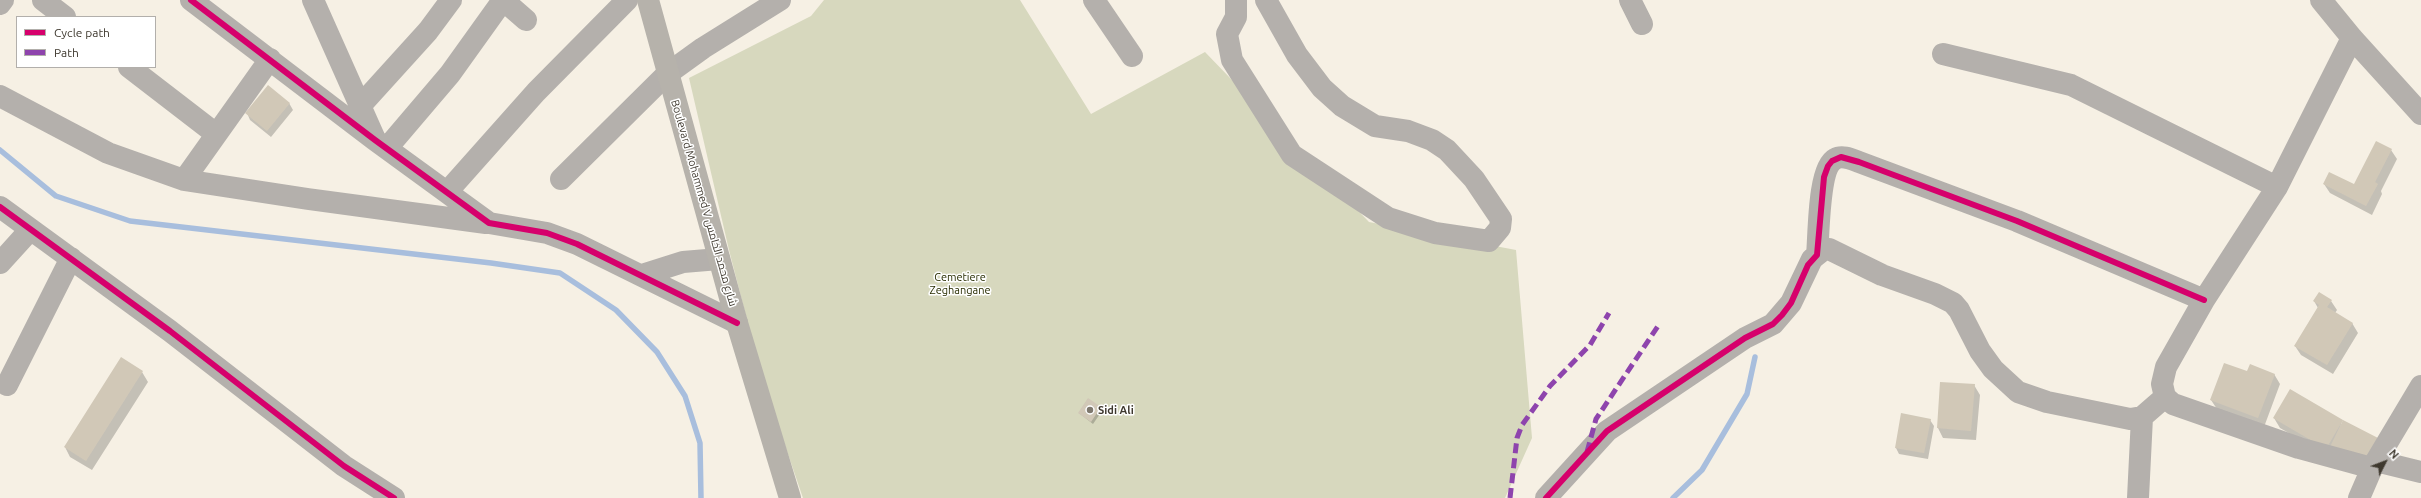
<!DOCTYPE html>
<meta charset="utf-8">
<style>
body{margin:0}
#map{position:relative;width:2421px;height:498px;overflow:hidden;background:#f6f0e4;font-family:Ubuntu,sans-serif}
canvas{display:block}
.legend{position:absolute;left:16px;top:16px;width:140px;height:52px;box-sizing:border-box;background:#fff;border:1px solid #b2afab;margin:0;padding:5px 7px;list-style:none;font-size:12px;color:#3e382e}
.legend li{display:flex;align-items:center;gap:8px;height:20px}
.legend b{width:20px;border:1px solid #b2afab}
.north{position:absolute;left:2365px;top:442px;width:40px;height:40px;-webkit-text-stroke:3px #fff;paint-order:stroke;rotate:48deg;font-size:11px;font-weight:700;line-height:16px;text-align:center;color:#3e382e}
.north::after{content:'';display:block;margin:auto;width:14px;height:18px;background:#3e382e;clip-path:polygon(50% 0,100% 100%,50% 72%,0 100%)}
</style>
<div id="map">
<canvas width="2421" height="498"></canvas>
<ul class="legend">
<li><b style="height:5px;background:#d6006c"></b>Cycle path</li>
<li><b style="height:5px;background:#8e44ad"></b>Path</li>
</ul>
<div class="north">N</div>
</div>
<script>
const ctx = document.querySelector('canvas').getContext('2d');
ctx.lineJoin = 'round';
function fill(path, color) {
  ctx.fillStyle = color;
  ctx.fill(path, 'evenodd');
}
function trace(path, color, width, dash) {
  ctx.strokeStyle = color;
  ctx.lineWidth = width;
  ctx.lineCap = dash ? 'butt' : 'round';
  ctx.setLineDash(dash || []);
  ctx.stroke(path);
}
function drawText(font, color, halo, rows, align = 'center') {
  ctx.font = font + ' Ubuntu,Cairo,sans-serif';
  ctx.lineWidth = 3;
  ctx.setLineDash([]);
  ctx.textBaseline = 'middle';
  ctx.strokeStyle = halo;
  ctx.fillStyle = color;
  for (const [text, x, y, turn = 0] of rows) {
    ctx.save();
    ctx.translate(x, y);
    ctx.rotate((+turn || 0) * Math.PI / 180);
    ctx.textAlign = isNaN(turn) ? turn : align;
    if (halo) ctx.strokeText(text, 0, 0);
    ctx.fillText(text, 0, 0);
    ctx.restore();
  }
}
fill(new Path2D(`
 M824,0H1020L1091,114L1205,52L1369,222L1516,250L1532,438L1505,498H803L762,378L729,250L689,78L811,16Z`), '#d7d8be');
fill(new Path2D(`
 M289,103L293,110L271,137L250,120L247,113Z
 M2391,150L2397,159L2381,191L2382,194L2372,215L2330,193L2324,184L2354,186Z
 M2314,301H2331L2337,310L2335,313L2352,323L2358,333L2333,374L2301,355L2295,346L2318,308Z
 M142,372L148,382L92,470L70,457L65,447Z
 M2274,374L2280,384L2264,427L2217,409L2211,400Z
 M1974,385L1980,395L1976,440L1943,438L1938,428Z
 M1088,399L1102,411L1093,424L1079,413Z
 M2274,418L2342,421L2332,458L2280,428Z
 M1930,420L1934,426L1928,459L1899,454L1896,448Z`), '#0003');
trace(new Path2D(`
 M0,150L56,196L130,221L491,263L560,273L616,310L657,352L685,396L700,443L701,498
 M1673,498L1702,470L1747,394L1755,357`), '#a8bedd', 5.5);
fill(new Path2D(`
 M268,85L290,103L267,131L245,113Z
 M2376,141L2392,149L2375,182L2378,184L2366,206L2323,184L2329,172L2354,184Z
 M2319,292L2332,300L2327,307L2353,323L2327,365L2294,346L2319,305L2313,301Z
 M121,357L143,371L86,461L64,447Z
 M2224,363L2247,371L2250,364L2275,374L2258,418L2210,400Z
 M1940,382L1975,384L1971,431L1937,428Z
 M2290,389L2343,420L2326,449L2273,418Z
 M1088,398L1101,407L1091,422L1078,413Z
 M1901,413L1931,419L1924,453L1895,448Z
 M2343,420L2378,438L2365,464L2330,447Z`), '#d1c8b7');
trace(new Path2D(`
 M43,0L65,17
 M191,0L375,140L489,223L547,233L577,244L737,323
 M313,0L374,137
 M503,0L526,20
 M1094,0L1132,56
 M1236,0V17L1227,34L1232,60L1292,155L1388,218L1435,233L1489,241L1500,228L1501,219L1474,179L1447,150L1432,140L1408,131L1375,126L1342,106L1322,88L1297,55L1266,0
 M1630,0L1642,24
 M2321,0L2352,38L2421,114
 M0,4L3,0
 M2352,38L2277,187L2204,300L2166,367L2162,384L2165,397L2173,404L2299,448L2372,468
 M1943,54L2071,85L2277,187
 M129,67L216,134
 M0,96L108,153L184,180L308,199L486,223
 M360,106L428,31L451,0
 M387,148L450,74L503,0
 M561,179L667,74L703,48L780,0
 M184,180L270,59
 M447,192L536,92L627,0
 M0,207L170,331L344,466L394,498
 M1817,255C1819,236 1818,168 1835,159C1842,155 1851,159 1859,162L2017,221L2204,300
 M0,263L30,230
 M642,275L683,262L719,259
 M7,385L71,258
 M2376,461L2421,472
 M1546,498L1607,431L1745,338L1773,324L1791,303L1812,259L1822,251L1829,249L1882,275L1935,294L1953,303L1959,310L1980,351L1993,369L2018,392L2047,402L2130,419L2142,417L2165,397
 M2138,498L2142,417
 M2359,498L2372,468L2421,386`), '#b4b0ac', 22);
trace(new Path2D(`
 M648,0L737,323L790,498`), '#b6b2ab', 22);
trace(new Path2D(`
 M1587,452L1596,419L1658,326
 M1510,498L1517,438L1522,425L1550,386L1590,345L1609,313`), '#8e44ad', 5, [10, 5]);
trace(new Path2D(`
 M191,0L375,140L489,223L547,233L577,244L737,323
 M0,207L170,331L344,466L394,498
 M1546,498L1607,431L1745,338L1773,324L1782,315L1791,303L1808,265L1817,255L1824,177L1828,166L1832,161L1841,157L1859,162L2017,221L2204,300`), '#d6006c', 6);
for (const [x, y, r, color] of [
 [1090,410,4,"#7e786e"]
]) {
  const dot = new Path2D();
  dot.arc(x, y, r, 0, 2 * Math.PI);
  ctx.fillStyle = color;
  ctx.fill(dot);
  trace(dot, '#fff', 1.5);
}
drawText('11px', '#3e382e', '#fff', [
 ["Boulevard Mohammed V شارع محمد الخامس",704,203,74]
]);
drawText('11px', '#282d00', '#fff', [
 ["Cemetiere",960,277],
 ["Zeghangane",960,290]
]);
drawText('bold 11px', '#3e382e', '#fff', [
 ["Sidi Ali",1098,410]
], 'left');
</script>
